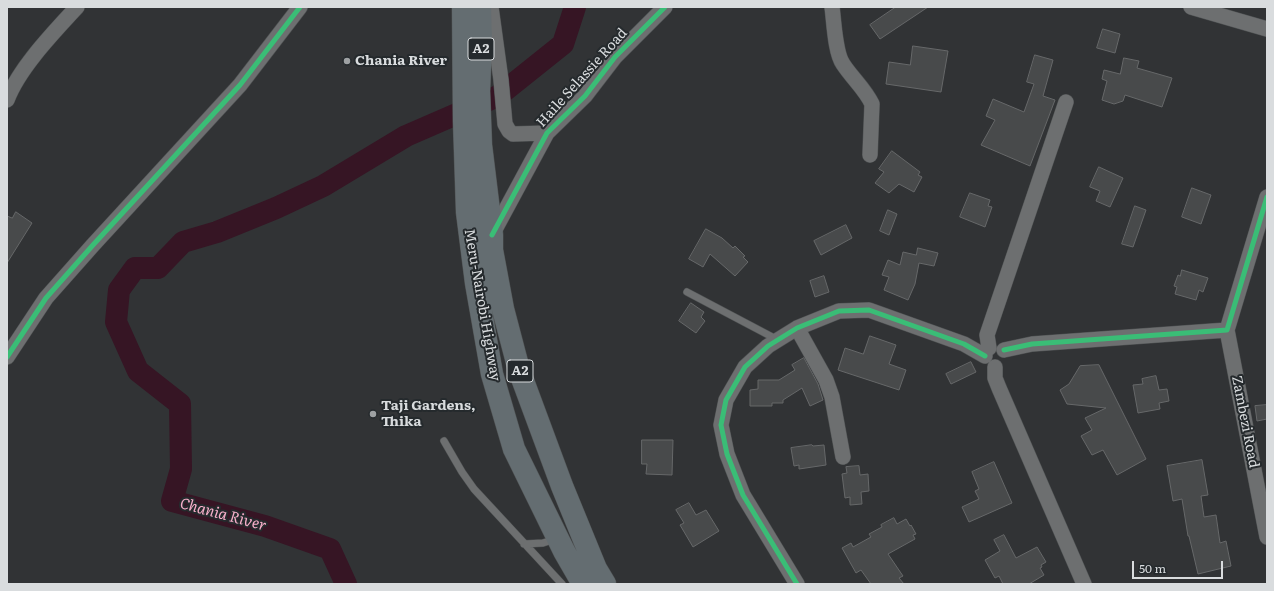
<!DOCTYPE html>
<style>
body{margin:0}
#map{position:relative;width:1274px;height:591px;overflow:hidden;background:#313335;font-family:Literata,serif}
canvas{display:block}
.frame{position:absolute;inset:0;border:8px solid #d9dcde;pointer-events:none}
.scale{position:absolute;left:1132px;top:561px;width:91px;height:18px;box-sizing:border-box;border:2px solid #d9dcde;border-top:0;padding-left:5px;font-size:12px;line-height:14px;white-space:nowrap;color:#d9dcde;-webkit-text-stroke:3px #252a2d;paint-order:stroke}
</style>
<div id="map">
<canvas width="1274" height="591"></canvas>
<div class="frame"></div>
<div class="scale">50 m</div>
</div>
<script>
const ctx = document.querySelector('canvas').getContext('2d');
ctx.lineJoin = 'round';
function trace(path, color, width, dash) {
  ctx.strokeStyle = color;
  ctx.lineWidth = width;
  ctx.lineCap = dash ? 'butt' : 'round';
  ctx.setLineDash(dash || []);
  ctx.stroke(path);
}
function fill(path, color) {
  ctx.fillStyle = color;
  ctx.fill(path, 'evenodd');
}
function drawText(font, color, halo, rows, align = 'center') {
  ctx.font = font + ' Literata,serif';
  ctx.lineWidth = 4;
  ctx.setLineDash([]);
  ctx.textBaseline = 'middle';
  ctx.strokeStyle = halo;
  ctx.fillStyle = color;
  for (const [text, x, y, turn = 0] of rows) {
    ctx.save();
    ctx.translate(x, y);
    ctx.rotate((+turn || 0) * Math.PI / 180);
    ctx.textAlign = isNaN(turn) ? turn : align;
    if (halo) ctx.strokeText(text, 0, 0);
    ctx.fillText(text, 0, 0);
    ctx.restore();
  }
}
trace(new Path2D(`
 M346,584L330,549L265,526L172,501L181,469L180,404L138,371L116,322L119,290L135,268H158L183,242L217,232L276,208L323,186L406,136L498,96L563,44L575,7`), '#361524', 22);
const building = new Path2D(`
 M896,7H928L880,39L870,25Z
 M1103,29L1120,34L1115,53L1097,48Z
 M913,46L948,51L941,92L886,84L889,62L910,65Z
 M1035,55L1053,60L1043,96L1055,100L1030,166L981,145L995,120L986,116L993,99L1024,112L1034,84L1027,82Z
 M1124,58L1139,61L1137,68L1172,78L1162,107L1125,95L1123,101L1114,104L1102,100L1107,81L1102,79L1104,70L1120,74Z
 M892,151L920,172L918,175L922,177L914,192L899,184L889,193L875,183L884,172L879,169Z
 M1099,167L1123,178L1110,207L1096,201L1100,191L1090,187Z
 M1192,188L1211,195L1201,224L1182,217Z
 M970,193L990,200L988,206L992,207L985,227L960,217Z
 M1135,206L1146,210L1133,247L1122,244Z
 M888,210L897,214L889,235L880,231Z
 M16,212L32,223L7,263V216L12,218Z
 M846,225L852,238L821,255L814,241Z
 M706,229L722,238L733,248L735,246L745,256L743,257L748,262L735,276L710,254L703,267L689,259Z
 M918,248L938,253L934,266L919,263L915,284L908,300L884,290L889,277L882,275L888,260L900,265L903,252L916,255Z
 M1182,270L1208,278L1203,292L1199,290L1196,300L1175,294L1177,287L1174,286L1178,275L1180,276Z
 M824,276L829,292L815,297L810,281Z
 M691,303L704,312L701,317L705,321L696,333L679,321Z
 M870,336L896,345L889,364L906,370L899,390L838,370L845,348L863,354Z
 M804,358L818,384L823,400L810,406L802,388L783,400V403H772V406H750V390L758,389V380H779L795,370L792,365Z
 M971,362L976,372L951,384L946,374Z
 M1099,365L1146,459L1117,475L1103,450L1092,455L1081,436L1092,430L1085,418L1106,408L1067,404L1060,390L1069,384L1080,366Z
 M1156,376L1159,390L1167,389L1169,401L1159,403L1160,409L1138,413L1133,385L1143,384L1142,379Z
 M1267,405V419L1257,421L1255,406Z
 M642,440H673L672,475L646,474L647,464H642Z
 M812,445L813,446L824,445L826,465L799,469V465L794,466L791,448Z
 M1202,460L1208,495L1201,496L1204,517L1216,515L1220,543L1226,541L1231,566L1198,574L1189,536H1188L1182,499L1173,501L1167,466Z
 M994,462L1012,503L969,522L962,507L979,499L975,491L979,489L972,472Z
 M859,466L860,475L868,474L869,491L861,492L862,504L850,505V497L845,498L842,474L847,473L846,467Z
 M689,503L696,515L706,510L719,531L693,547L680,525L684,523L676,510Z
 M894,518L897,524L906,519L910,526L911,525L916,534L913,535L915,539L888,554L903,576L899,578L904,584H871L861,570L856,573L842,548L851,543L853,547L871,537L869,534L882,527L881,525Z
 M1004,535L1016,558L1037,547L1046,562L1041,565L1042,567L1040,568L1044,575L1029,584H1003L999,576L995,578L985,560L1000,551L994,540Z`);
fill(building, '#484a4b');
trace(building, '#666869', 1);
const lane = new Path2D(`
 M687,292L778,340
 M444,441L462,472L474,489L562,584
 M524,544L543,543L555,539`);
const street = new Path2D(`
 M491,7L501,80L505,124L509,131L513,134L547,133
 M832,7C834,21 835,53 843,64C852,78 865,89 872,104L870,155
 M1191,7L1267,29
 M7,100C19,68 54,32 77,7
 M492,235L547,133L585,96L615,57L665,7
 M797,328L826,380L832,397L843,457
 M1227,330L1267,537
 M989,348L987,335L1066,102
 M1004,350L1032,344L1227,330L1267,197
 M7,357L46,298L93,245L240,85L300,7
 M995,367V378L999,388L1084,584
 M797,584L743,495L727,454L721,425L726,400L745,367L768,346L797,328L839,311L869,310L964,344L985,356`);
const highway = new Path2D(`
 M463,7L464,121L467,212L476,283L492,374L514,449L564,551L583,584
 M480,7L481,43L479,91L481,145L492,235V250L503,309L519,370L562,486L596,569L605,584`);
trace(lane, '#4f5253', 8);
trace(street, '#4f5253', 16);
trace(highway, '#4f5253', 23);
trace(lane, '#6d6f70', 7);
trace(street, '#6d6f70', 15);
trace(highway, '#646d71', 22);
trace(new Path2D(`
 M492,235L547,133L585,96L615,57L665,7
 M1004,350L1032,344L1227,330L1267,197
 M7,357L46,298L93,245L240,85L300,7
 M797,584L743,495L727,454L721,425L726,400L745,367L768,346L797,328L839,311L869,310L964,344L985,356`), '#3abd76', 5);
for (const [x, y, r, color] of [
 [347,61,4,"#9ea1a3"],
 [373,414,4,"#9ea1a3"]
]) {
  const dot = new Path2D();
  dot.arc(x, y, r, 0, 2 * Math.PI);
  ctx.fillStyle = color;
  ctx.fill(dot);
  trace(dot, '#252a2d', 1.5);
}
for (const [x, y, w] of [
 [481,49,26],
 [520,371,26]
]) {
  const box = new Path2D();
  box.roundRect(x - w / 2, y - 11, w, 22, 3);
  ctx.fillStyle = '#252a2d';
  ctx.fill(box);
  trace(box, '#d9dcde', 1);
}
drawText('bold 13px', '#d9dcde', null, [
 ["A2",481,49],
 ["A2",520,371]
]);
drawText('bold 14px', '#d9dcde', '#252a2d', [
 ["Chania River",355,61],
 ["Taji Gardens,",381,406],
 ["Thika",381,422]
], 'left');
drawText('14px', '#d9dcde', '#252a2d', [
 ["Haile Selassie Road",582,78,-48],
 ["Meru-Nairobi Highway",482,305,80],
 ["Zambezi Road",1245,422,79]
]);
drawText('italic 15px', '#f7afca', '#252a2d', [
 ["Chania River",223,515,15]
]);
</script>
